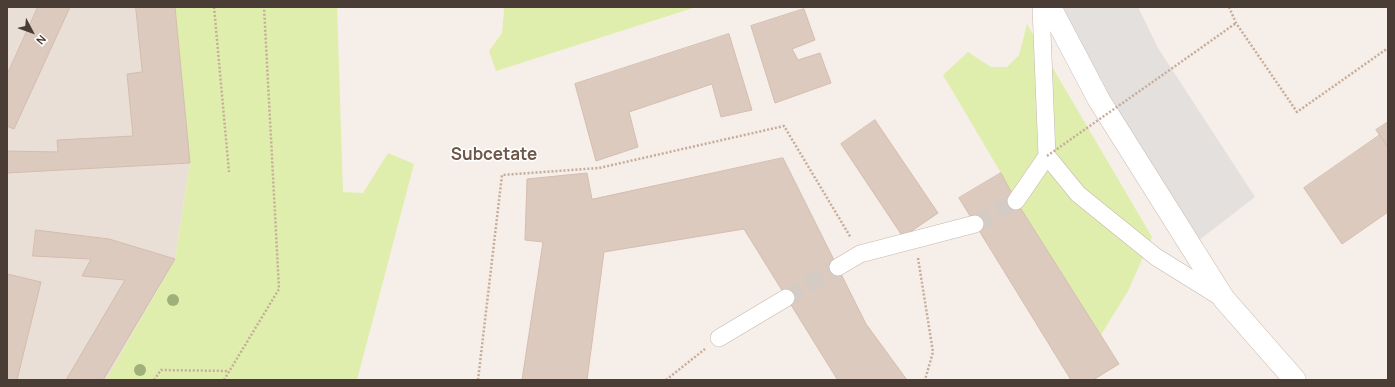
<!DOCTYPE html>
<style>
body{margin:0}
#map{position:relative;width:1395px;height:387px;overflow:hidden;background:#f6eee8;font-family:Manrope,sans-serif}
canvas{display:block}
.frame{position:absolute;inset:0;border:8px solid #4a3d36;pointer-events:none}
.north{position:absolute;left:12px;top:12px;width:40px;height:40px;-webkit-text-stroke:3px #fff;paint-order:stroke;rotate:131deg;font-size:11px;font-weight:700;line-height:16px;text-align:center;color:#4a3d36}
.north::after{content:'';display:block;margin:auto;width:14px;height:18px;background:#4a3d36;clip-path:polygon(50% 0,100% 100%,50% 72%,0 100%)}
</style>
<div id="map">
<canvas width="1395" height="387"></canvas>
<div class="frame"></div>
<div class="north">N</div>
</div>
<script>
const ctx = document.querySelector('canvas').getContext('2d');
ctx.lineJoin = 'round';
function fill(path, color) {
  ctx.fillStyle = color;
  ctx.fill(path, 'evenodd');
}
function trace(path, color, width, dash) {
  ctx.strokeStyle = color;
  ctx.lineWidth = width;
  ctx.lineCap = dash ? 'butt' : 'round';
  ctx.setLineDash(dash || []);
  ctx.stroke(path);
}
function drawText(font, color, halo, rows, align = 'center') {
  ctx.font = font + ' Manrope,sans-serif';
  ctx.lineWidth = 3;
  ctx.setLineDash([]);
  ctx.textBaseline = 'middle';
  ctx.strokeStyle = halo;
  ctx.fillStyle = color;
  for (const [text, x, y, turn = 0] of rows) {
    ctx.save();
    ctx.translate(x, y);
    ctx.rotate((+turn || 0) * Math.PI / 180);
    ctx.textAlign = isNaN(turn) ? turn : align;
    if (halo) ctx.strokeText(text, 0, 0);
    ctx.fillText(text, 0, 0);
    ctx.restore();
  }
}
fill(new Path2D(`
 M7,7H175L190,163L175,259L106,380H7Z`), '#eadfd6');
fill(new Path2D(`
 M175,7H337L343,192L363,193L388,153L414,164L357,380H106L175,259L190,163Z
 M503,7H696L496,71L489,51L502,33L504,10Z
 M1027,24L1152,237L1128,291L1101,335L1016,201L1001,173L943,75L968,52L991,67H1007L1019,55Z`), '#e0eead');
fill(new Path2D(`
 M1056,7H1138L1158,48L1255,197L1198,241L1099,100Z`), '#e4e0dd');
const building = new Path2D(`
 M38,7H70L14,129L7,126V75Z
 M136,7H175L190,163L7,173V151L58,152L57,140L133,136L127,74L142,72Z
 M804,9L815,40L792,49L798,60L820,53L831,83L775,103L751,26Z
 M729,34L752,110L721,117L712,84L629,112L638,147L596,161L575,84Z
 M875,120L938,213L903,237L841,144Z
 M1388,122V147L1376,130Z
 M1380,135L1388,147V212L1342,244L1304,188Z
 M783,158L866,324L907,380H836L837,379L744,229L604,252L587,380H522L543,242L525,240L527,179L587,173L592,199Z
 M1001,173L1016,201L1119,364L1093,380H1071L959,198Z
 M36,230L109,239L175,259L103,380H66L125,280L82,276L91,259L33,256Z
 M7,274L41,282L17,380H7Z`);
fill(building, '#dccabf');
trace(building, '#d4bdae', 1);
trace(new Path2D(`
 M975,224L1016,201
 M786,298L838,267`), '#d4cbc4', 17, [17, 8]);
const pedestrian = new Path2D(`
 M1047,156L1078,194L1156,257L1222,298
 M1016,201L1047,156L1041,7
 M838,267L860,254L975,224
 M719,338L786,298`);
const minor = new Path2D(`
 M1050,7L1099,100L1224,299L1295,380`);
trace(pedestrian, '#c6b7ac', 18);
trace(minor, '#c6b7ac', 23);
trace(new Path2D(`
 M214,7L229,172
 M1229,7L1236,23L1297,112L1388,48
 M1191,55L1236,23
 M918,258L933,352L925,380
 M154,380L161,370L229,371
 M224,380L279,289L264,7
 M478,380L502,175L599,168L784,126L851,238
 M666,380L705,349`), '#c6ac99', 2.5, [2, 2]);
trace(pedestrian, '#fff', 17);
trace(minor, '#fff', 22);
trace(new Path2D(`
 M1047,156L1191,55`), '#c6ac99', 2.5, [2, 2]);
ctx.fillStyle = '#a0b07a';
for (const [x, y] of [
 [173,300],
 [140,370]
]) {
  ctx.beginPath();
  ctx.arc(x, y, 6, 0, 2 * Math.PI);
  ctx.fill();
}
drawText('bold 17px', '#6e584b', '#fff', [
 ["Subcetate",494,155]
]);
</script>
